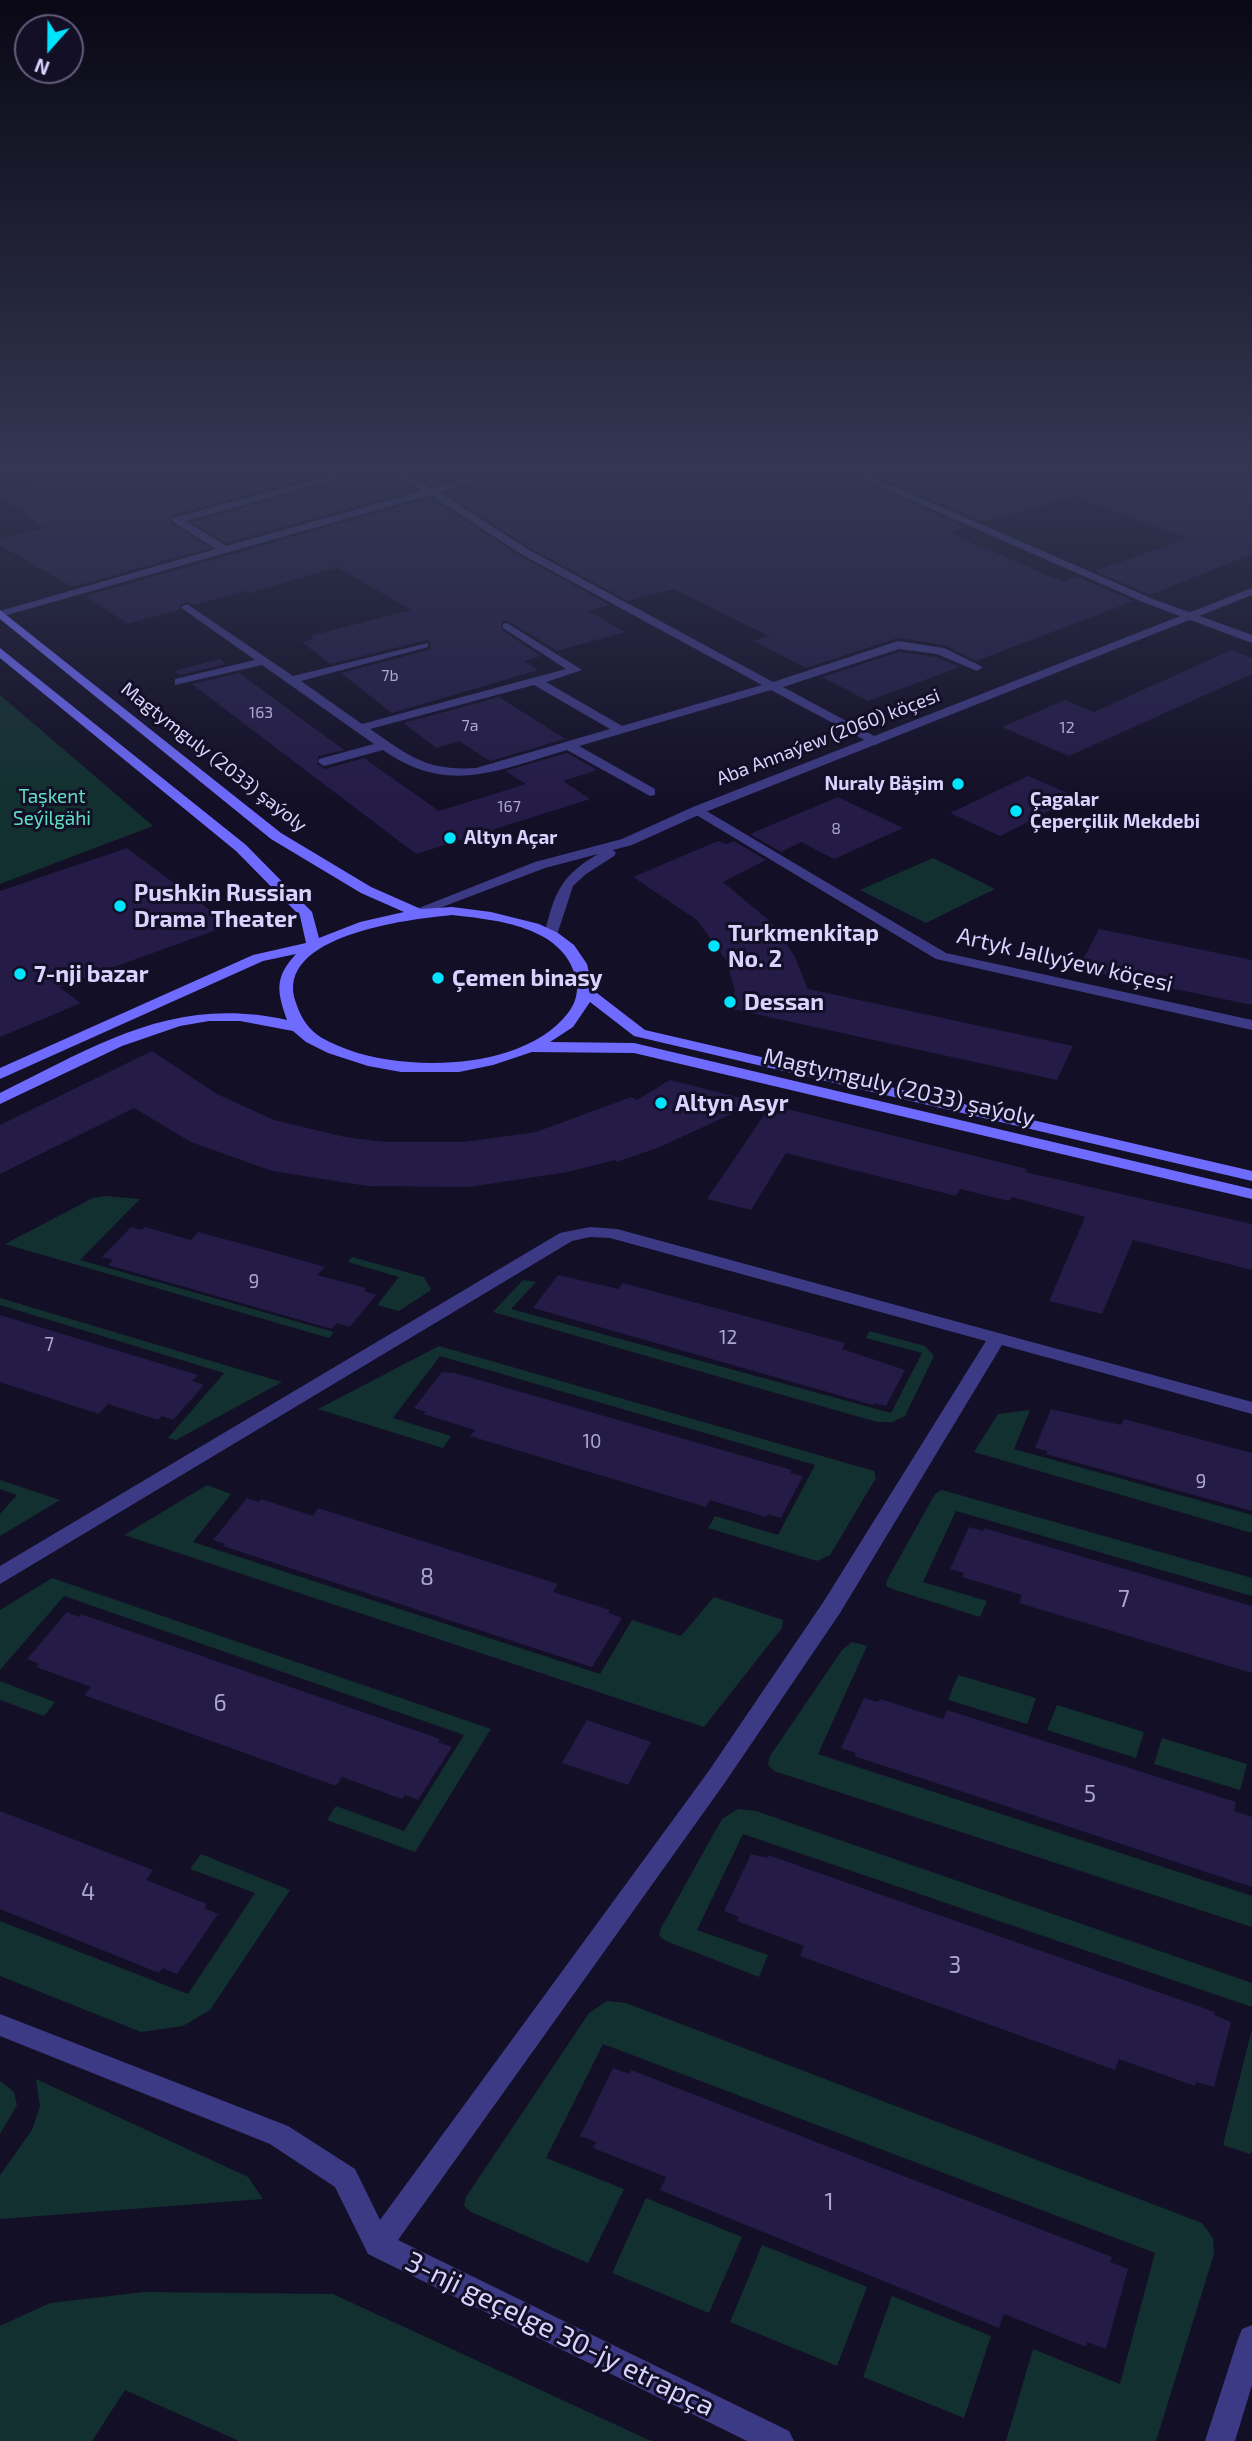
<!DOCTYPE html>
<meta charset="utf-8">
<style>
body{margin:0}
#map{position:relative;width:1252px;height:2441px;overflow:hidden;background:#130f26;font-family:"Exo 2",sans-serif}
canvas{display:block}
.north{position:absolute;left:14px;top:14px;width:70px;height:70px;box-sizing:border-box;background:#130f26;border:2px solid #625e7d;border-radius:50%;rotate:201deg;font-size:19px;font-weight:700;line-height:28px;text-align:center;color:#d9d4ff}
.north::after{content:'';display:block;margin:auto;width:24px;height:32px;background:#00e5ff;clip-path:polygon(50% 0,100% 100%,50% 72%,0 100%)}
</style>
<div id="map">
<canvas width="1252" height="2441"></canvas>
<div class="north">N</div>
</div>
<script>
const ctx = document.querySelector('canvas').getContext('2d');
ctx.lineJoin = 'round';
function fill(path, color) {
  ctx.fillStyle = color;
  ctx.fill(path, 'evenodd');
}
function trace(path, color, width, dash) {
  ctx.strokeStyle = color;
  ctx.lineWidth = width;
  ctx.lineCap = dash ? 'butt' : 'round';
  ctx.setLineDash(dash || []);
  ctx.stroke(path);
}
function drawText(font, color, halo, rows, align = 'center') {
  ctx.font = font + ' "Exo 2",sans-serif';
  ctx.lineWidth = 6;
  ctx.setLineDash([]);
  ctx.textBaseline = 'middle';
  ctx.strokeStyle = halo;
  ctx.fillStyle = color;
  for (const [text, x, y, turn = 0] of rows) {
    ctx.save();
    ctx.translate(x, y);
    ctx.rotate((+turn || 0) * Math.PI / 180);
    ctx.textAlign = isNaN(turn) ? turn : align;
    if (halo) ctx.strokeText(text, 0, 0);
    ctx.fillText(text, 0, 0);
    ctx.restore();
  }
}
fill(new Path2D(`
 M0,695L153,826L0,884Z
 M933,858L995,889L926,923L860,890Z
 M106,1196L140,1199L80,1260L334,1332L329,1338L5,1244L93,1198Z
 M352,1257L424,1277L431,1290L399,1311L377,1305L399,1277L348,1262Z
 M523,1280L536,1282L511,1309L891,1413L922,1353L866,1338L869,1331L925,1346L934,1356L905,1416L892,1422H877L493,1312Z
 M0,1298L282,1382L176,1440L168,1438L224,1373L0,1305Z
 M439,1346L874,1471L876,1478L830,1555L817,1561L708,1528L715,1516L778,1535L815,1465L440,1356L393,1418L451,1436L443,1448L318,1409Z
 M1030,1410L1014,1449L1252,1515V1533L974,1452L998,1414Z
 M0,1480L60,1500L0,1536V1514L17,1495L0,1489Z
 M207,1485L231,1494L193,1542L600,1674L632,1620L681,1636L714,1597L783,1620L782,1628L704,1727L124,1535Z
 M942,1490L1252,1578V1596L956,1511L923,1582L987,1601L980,1617L892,1589L886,1586L887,1580L935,1494Z
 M52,1578L491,1729L415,1852L327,1820L336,1806L404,1831L464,1735L64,1596L0,1670V1610Z
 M852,1642L867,1646L818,1754L1252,1896V1927L774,1771L768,1765L770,1756L842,1650Z
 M958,1675L1036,1698L1027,1724L948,1700Z
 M0,1681L55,1702L44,1716L0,1700Z
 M1057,1705L1144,1732L1136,1758L1047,1730Z
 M1162,1738L1247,1764L1240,1790L1154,1764Z
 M738,1809L756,1811L1252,1983V2007L743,1834L697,1930L768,1955L759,1977L666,1941L659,1936L661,1928L722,1819Z
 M201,1854L290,1890L210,2010L183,2026L141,2032L0,1976V1921L188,1994L255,1893L190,1869Z
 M607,2001L626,2003L1202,2223L1213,2238L1214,2254L1156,2441H1006L1033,2349L1120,2384L1155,2253L603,2044L546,2158L624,2189L588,2263L471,2212L464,2206L466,2197L589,2013Z
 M1252,2029V2150L1250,2154L1223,2145Z
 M36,2079L248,2177L263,2199L0,2219V2175L32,2130L40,2106Z
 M0,2081L14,2092L17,2105L0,2134Z
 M646,2198L742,2237L709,2313L612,2273Z
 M762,2245L867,2287L837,2366L730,2322Z
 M144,2292L333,2294L651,2441H239L125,2390L92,2441H0V2326L50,2303Z
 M892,2296L991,2336L964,2418L863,2377Z`), '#12302f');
fill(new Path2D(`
 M117,466H352L172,515V524L210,548L72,587L0,545V539L44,528L0,496V491Z
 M397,466H498L432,485Z
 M527,466H613L648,480L694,466H831L965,527L947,532L1063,582L1078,577L1134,601L976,661L944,645L898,638L806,668L753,641L769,636L674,589L628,601L530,548L445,493Z
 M854,466H1223L1252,477V554L1150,595L1095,571L1188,538L1074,496L982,522Z
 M379,470L415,490L226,543L192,522Z
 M430,498L520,556L610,605L588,611L625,632L557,651L508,621H502V630L541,656L524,661L538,670L392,713L341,673L429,650L431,643L427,640L330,664L302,642L314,639L310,636L411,610L337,567L249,593L244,591L194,605L186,602L180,605V609L128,624L85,596Z
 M1231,650L1252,658V674L1069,756L1002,727L1065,700L1094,712Z
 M899,652L936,657L960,667L868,701L822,677Z
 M220,659L226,664L180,675L174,671Z
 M239,673L344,750L318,756L317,764L325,769L364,758L439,811L526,784L505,771L567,753L597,770L563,781L590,799L416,854L192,684Z
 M499,697L565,739L490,761L459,741L436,748L404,723Z
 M1028,776L1077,797L1000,836L950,813Z
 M838,797L903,828L834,859L801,842L781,852L750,834Z
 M718,841L726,844L734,841L766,860L723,882L772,923L794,955L808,989L1073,1046L1057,1080L732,1009L735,991L726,960L697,920L633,877Z
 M127,848L230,925L59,987L81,1003L0,1037V891Z
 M1099,929L1252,960V1005L1078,969Z
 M152,1051L217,1094L274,1120L345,1137L384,1142H464L536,1132L631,1097L637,1100L670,1080L757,1102L660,1147L617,1162L615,1160L568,1172L469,1187L367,1186L272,1171L191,1142L134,1108L0,1174V1125Z
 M771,1105L1027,1169L1025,1172L1252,1224V1270L1133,1240L1102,1314L1049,1301L1085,1217L1012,1197L1009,1201L960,1189L956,1196L786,1153L751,1210L707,1199Z
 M131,1227L142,1230L145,1227L191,1240L198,1232L269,1251L325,1267L317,1275L366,1288L364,1291L376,1295L350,1327L337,1323L332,1329L108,1265L113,1260L102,1257Z
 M558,1275L619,1289L623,1283L845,1343L842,1349L905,1370L886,1406L874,1403L873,1405L533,1308Z
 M0,1315L198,1375L192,1381L204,1385L173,1420L162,1416L158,1420L108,1404L99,1414L0,1382Z
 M442,1372L455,1373L792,1470L790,1473L803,1476L781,1518L768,1514L766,1517L710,1500L706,1507L470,1436L475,1430L423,1414L426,1412L414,1408Z
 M1051,1409L1121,1425L1124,1419L1252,1453V1511L1046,1454L1048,1451L1035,1448Z
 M247,1498L259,1502L261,1499L313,1516L318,1508L558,1584L553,1592L610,1610L608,1613L622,1618L592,1667L223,1546L225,1544L213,1540Z
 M969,1527L983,1531L984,1528L1252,1606V1673L1019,1603L1022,1595L962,1577L964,1573L950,1569Z
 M67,1612L79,1617L81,1614L440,1739L438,1742L452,1747L418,1800L405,1795L402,1799L342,1777L336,1786L84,1695L91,1687L36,1667L39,1664L27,1659Z
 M864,1698L878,1702L880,1699L943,1719L947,1710L1236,1802L1234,1811L1252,1817V1887L854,1756L856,1753L841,1748Z
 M587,1720L651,1742L628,1785L562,1763Z
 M0,1811L153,1870L146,1880L207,1904L204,1908L218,1914L177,1974L163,1968L159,1973L0,1909Z
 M751,1854L767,1858L768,1855L1215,2012L1214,2015L1231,2022L1214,2087L1196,2082L1195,2086L1119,2059L1115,2070L800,1956L804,1946L737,1921L739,1917L724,1911Z
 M613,2068L629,2074L631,2070L1112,2257L1110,2262L1128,2269L1106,2349L1087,2342L1086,2347L1004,2314L999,2328L660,2190L666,2177L593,2148L596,2142L580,2136Z`), '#241b47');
fill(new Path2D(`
 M363,466H391L432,488L508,466H525L439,492L529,550L773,682L898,641L944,648L983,667L977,671L937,654L899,649L783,687L878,738V744L874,745L771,690L579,746L655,789V795L650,796L567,750C497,770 449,796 383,750L324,766L318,762L319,759L374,744L262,665L175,685V679L255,660L183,609L181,607L187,604L293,676L428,643V647L301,681L362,724L566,669L503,628V624L507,623L582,670L546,682L622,726L762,685L521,554L430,495L0,617V611L216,549L173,522V518ZM379,467L422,491L226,546L186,521ZM534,685L610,729L476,768C426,771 409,756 370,729Z
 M833,466H847L1153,599L1252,635V643L1145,603Z
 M698,806L946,953L1252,1020V1030L936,959L693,813L691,810Z
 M590,1227L617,1229L1252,1402V1414L1002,1345L840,1613L724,1784L398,2240L789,2431L794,2441H747L368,2254L335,2187L270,2144L0,2036V2014L288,2126L355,2169L380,2220L708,1772L824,1601L986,1341L610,1238L590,1237L572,1241L0,1584V1566L560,1233Z
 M1252,2325V2385L1235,2441H1205L1238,2339L1242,2329Z`), '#3d3a85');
fill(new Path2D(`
 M1252,588V595L703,813L632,845L613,850L616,853L614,856L586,874L573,886L556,938H546L544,935C555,893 559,877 598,854L545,868L421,915L416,916L409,912L535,862L622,839L693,807Z`), '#3d3a85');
fill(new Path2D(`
 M0,610L281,833L371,887L421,909L452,907L491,912L539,924L558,933L574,945L587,964L593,990L645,1030L1252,1171V1181L634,1036L590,1002L573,1027L550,1042L634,1043L1252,1189V1199L634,1053L532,1052L493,1065L459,1072H401L368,1066L328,1053L306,1042L293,1031L240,1021H209L180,1026L122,1046L0,1104V1093C98,1045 173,995 287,1020C277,991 274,978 296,954L263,961L0,1079V1068L253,955L306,943L300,916L236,851L0,658V648L246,845L312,912L319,938L360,922L404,912L361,893L271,839L0,619ZM452,915C497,920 563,926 576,978C579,990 576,1003 568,1013C524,1070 410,1072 349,1050C320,1039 306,1032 296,1003C272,935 410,919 452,915Z`), '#6f6bff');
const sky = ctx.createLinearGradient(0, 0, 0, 808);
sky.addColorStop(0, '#0a0815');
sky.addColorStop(0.58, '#333752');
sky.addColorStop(1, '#33375200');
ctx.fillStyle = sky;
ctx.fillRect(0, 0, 1252, 808);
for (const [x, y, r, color] of [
 [958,784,7,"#00e5ff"],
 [1016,811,7,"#00e5ff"],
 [450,838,7,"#00e5ff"],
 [120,906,7,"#00e5ff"],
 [714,946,7,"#00e5ff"],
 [20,974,7,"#00e5ff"],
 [438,978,7,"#00e5ff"],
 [730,1002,7,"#00e5ff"],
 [661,1103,7,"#00e5ff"]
]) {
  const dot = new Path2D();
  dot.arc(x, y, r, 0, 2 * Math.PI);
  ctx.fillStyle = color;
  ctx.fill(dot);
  trace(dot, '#130f26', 2.5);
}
drawText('16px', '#aca6d1', null, [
 ["7b",390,676],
 ["163",261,713],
 ["7a",470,726],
 ["12",1067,728],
 ["167",509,807],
 ["8",836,829]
]);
drawText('19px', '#d9d4ff', '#130f26', [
 ["Aba Annaýew (2060) köçesi",828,737,-21],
 ["Magtymguly (2033) şaýoly",214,757,38]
]);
drawText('bold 19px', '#d9d4ff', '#130f26', [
 ["Nuraly Bäşim",944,784,"right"],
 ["Çagalar",1030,800],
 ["Çeperçilik Mekdebi",1030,822],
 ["Altyn Açar",464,838]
], 'left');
drawText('19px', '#5fe0c0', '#130f26', [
 ["Taşkent",52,797],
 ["Seýilgähi",52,819]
]);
drawText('19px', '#aca6d1', null, [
 ["9",254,1282],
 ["12",728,1338],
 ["7",49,1345],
 ["10",592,1442],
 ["9",1201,1482]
]);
drawText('bold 23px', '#d9d4ff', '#130f26', [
 ["Pushkin Russian",134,893],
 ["Drama Theater",134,919],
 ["Turkmenkitap",728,933],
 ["No. 2",728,959],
 ["7-nji bazar",34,974],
 ["Çemen binasy",452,978],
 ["Dessan",744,1002],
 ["Altyn Asyr",675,1103]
], 'left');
drawText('23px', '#d9d4ff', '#130f26', [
 ["Artyk Jallyýew köçesi",1065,960,13],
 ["Magtymguly (2033) şaýoly",899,1087,13]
]);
drawText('23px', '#aca6d1', null, [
 ["8",427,1577],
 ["7",1124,1599],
 ["6",220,1703],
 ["5",1090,1794],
 ["4",88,1892],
 ["3",955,1965],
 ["1",829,2202]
]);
drawText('28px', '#d9d4ff', '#130f26', [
 ["3-nji geçelge 30-jy etrapça",560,2334,26]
]);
</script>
